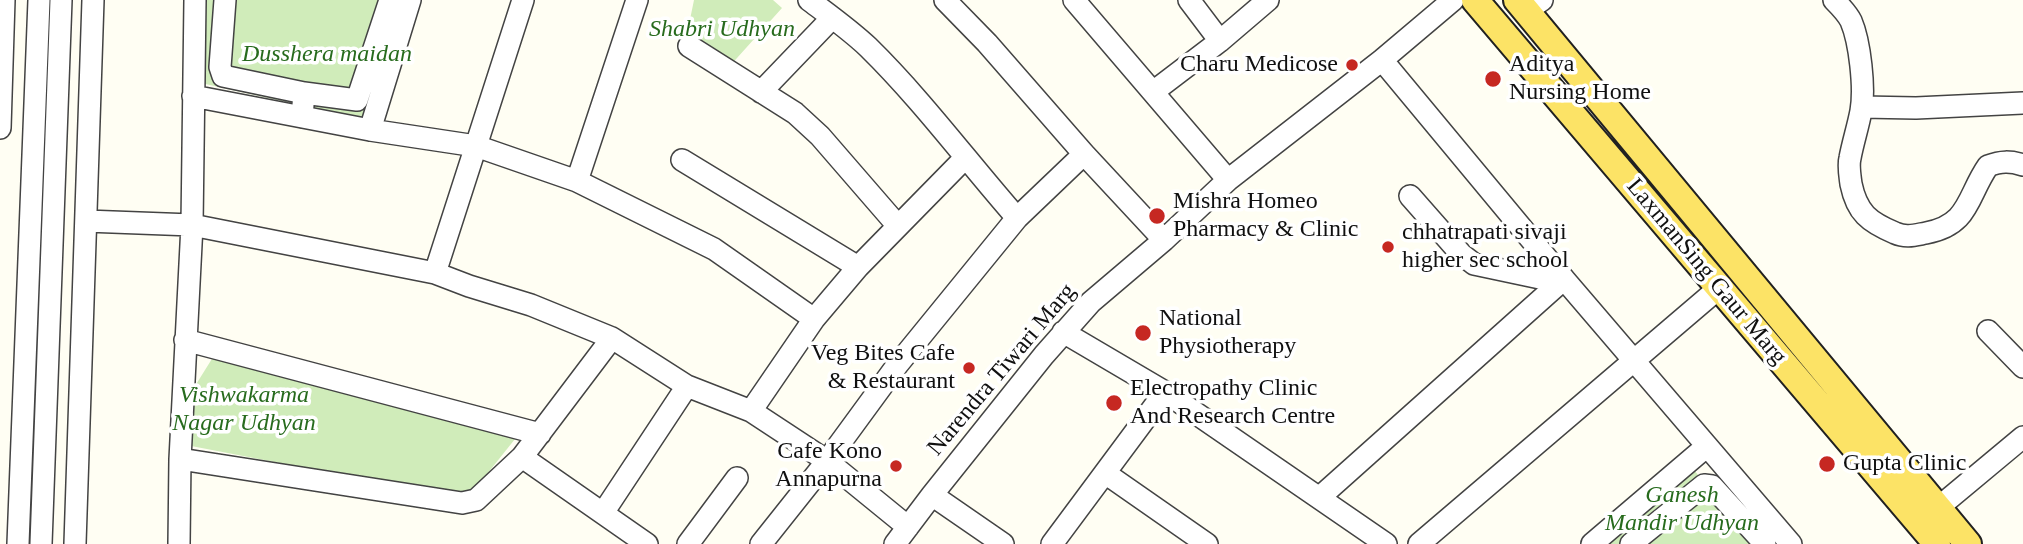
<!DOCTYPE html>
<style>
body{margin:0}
canvas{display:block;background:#fffef3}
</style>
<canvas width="2023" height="544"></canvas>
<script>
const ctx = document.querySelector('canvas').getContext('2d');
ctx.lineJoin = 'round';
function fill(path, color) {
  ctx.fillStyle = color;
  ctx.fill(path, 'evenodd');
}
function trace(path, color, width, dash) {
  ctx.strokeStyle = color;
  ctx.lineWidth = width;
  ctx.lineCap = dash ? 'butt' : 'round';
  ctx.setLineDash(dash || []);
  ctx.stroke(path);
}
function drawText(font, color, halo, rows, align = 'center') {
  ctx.font = font + ' "Times New Roman",serif';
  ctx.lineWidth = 7;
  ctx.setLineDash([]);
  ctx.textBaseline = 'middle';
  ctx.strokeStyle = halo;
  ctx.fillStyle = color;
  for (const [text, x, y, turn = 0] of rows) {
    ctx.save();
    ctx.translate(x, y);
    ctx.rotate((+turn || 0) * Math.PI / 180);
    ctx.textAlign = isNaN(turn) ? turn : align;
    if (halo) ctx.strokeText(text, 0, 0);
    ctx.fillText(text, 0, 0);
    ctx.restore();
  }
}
fill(new Path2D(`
 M206,0H405L366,120L201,83Z
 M694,0H773L782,8L728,68L685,44Z
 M215,354L519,434L467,499L186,445L190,394Z
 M1685,459L1755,544H1595Z`), '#d0ecba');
const minor = new Path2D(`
 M225,0L220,67L223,76L304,93
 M809,0C829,15 850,30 868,47C922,100 967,161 1017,218
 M945,0L987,43L1084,154L1164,240
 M1074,0L1228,180
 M1189,0L1220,41
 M1834,0C1840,6 1847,13 1851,21C1860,42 1865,88 1861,111C1858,127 1853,142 1850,158C1848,166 1850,176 1851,184C1857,213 1869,222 1895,233C1906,238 1915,235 1926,233C1970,225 1967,196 1988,166C2001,161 2010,161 2023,165
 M1526,11L1542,0
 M689,46L795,113L820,136L898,226
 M1382,60L1564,279
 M761,92L832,18
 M1153,92L1220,41L1268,0
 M193,96L370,130L476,146L577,181L714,249L814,319
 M1862,107L1916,108L2023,103
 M302,117L304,93L357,100L390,0
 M0,128L4,0
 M370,130L410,0
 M682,160L858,267
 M577,181L637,0
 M1410,196L1461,254L1474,264L1540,278L1564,279
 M86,221L192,225L435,273L469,286L531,305L612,338L687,386L751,411L827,461L908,527
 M435,273L523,0
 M1988,331L2023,367
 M1063,332L1165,392L1386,544
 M185,340L540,434
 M751,411L814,319L858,267L965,158
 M522,457L647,544
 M180,459L462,503L476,500L522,457L612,338
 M1105,473L1207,544
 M932,495L1003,544
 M1320,497L1564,279L1791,544
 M603,513L687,386
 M1930,518L1939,507L2023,437
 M18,544L39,0
 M41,544L61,0
 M75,544L93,0
 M179,544L180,459L192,225L195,0
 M688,544L737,478
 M761,544L827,461L898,364L1017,218L1084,154
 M895,544L932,495L1044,355L1091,302L1164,240L1228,180L1382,60L1453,0
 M1052,544L1165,392
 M1419,544L1719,288
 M1592,544L1707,446
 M1631,544L1704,485L1712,486L1765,544`);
const major = new Path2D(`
 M1475,0L1937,544
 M1517,0L1968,544`);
trace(minor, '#434343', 24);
trace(major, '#212121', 30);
trace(minor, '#fff', 21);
trace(major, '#fce366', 26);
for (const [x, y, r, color] of [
 [1352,65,7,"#c62822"],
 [1493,79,9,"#c62822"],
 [1157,216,9,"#c62822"],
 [1388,247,7,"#c62822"],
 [1143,333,9,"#c62822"],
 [969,368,7,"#c62822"],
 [1114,403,9,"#c62822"],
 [1827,464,9,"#c62822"],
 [896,466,7,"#c62822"]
]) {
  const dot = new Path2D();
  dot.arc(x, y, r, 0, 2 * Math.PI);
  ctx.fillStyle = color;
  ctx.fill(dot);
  trace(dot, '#fff', 2.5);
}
drawText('italic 24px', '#276b1d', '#fff', [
 ["Shabri Udhyan",722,30],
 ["Dusshera maidan",327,55],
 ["Vishwakarma",244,396],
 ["Nagar Udhyan",244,424],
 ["Ganesh",1682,496],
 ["Mandir Udhyan",1682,524]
]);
drawText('24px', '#101010', '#fff', [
 ["Charu Medicose",1338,65,"right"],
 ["Aditya",1509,65],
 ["Nursing Home",1509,93],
 ["Mishra Homeo",1173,202],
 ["Pharmacy & Clinic",1173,230],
 ["chhatrapati sivaji",1402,233],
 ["higher sec school",1402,261],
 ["National",1159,319],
 ["Physiotherapy",1159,347],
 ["Veg Bites Cafe",955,354,"right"],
 ["& Restaurant",955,382,"right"],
 ["Electropathy Clinic",1130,389],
 ["And Research Centre",1130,417],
 ["Cafe Kono",882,452,"right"],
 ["Annapurna",882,480,"right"],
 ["Gupta Clinic",1843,464]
], 'left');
drawText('24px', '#101010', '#fff', [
 ["LaxmanSing Gaur Marg",1706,272,50],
 ["Narendra Tiwari Marg",1002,370,-50]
]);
</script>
